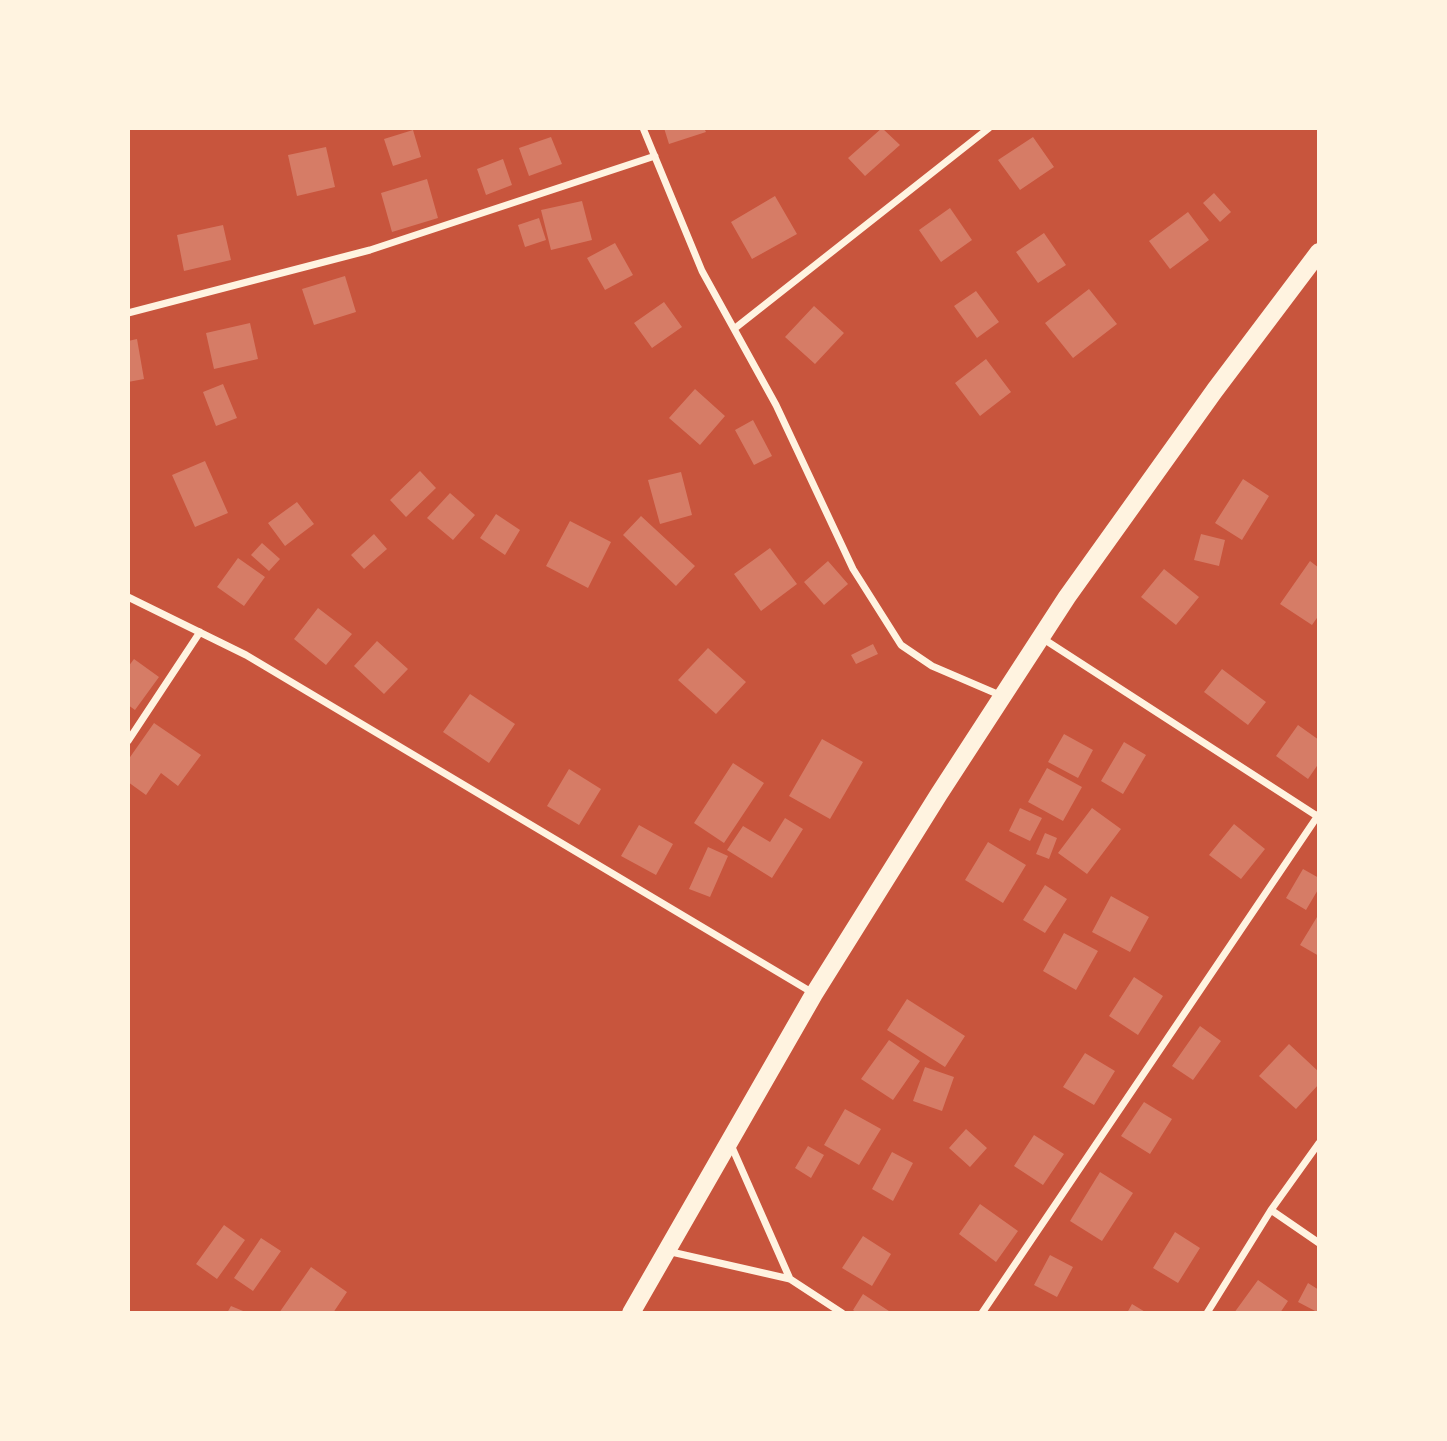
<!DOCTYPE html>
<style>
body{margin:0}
#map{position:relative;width:1447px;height:1441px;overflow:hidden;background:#c8553d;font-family:Raleway,sans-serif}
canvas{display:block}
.frame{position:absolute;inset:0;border:130px solid #fff3e0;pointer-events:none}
</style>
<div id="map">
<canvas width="1447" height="1441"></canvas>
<div class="frame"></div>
</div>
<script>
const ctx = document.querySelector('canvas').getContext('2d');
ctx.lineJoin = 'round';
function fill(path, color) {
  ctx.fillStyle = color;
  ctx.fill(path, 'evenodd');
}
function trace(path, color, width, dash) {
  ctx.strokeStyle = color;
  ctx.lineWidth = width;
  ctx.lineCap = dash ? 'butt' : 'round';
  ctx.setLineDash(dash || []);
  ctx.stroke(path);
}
fill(new Path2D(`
 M664,128H704L706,132L669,144Z
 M882,128L900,145L865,176L848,158Z
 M413,130L421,157L393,166L384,139Z
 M551,137L562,164L529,176L519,148Z
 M1033,137L1054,167L1020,190L998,160Z
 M326,147L335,187L297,196L288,155Z
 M503,159L512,185L486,195L477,169Z
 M427,179L438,218L392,232L381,193Z
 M1214,193L1231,212L1220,222L1203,203Z
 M775,196L797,234L752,259L731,222Z
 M582,201L592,240L551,250L541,210Z
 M950,208L972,240L941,262L919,230Z
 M1188,212L1209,240L1170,269L1149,241Z
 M539,218L546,240L525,247L518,225Z
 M223,225L231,260L184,271L177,235Z
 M1044,233L1066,265L1038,283L1016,252Z
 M615,243L633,275L605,290L587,258Z
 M345,276L356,312L314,325L302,289Z
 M1089,289L1117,324L1073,358L1045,323Z
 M976,291L999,322L977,338L954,306Z
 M664,302L682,327L652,348L634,323Z
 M814,306L844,333L815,364L785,337Z
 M250,323L258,359L214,369L206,333Z
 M137,339L144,379L128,382V341Z
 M986,359L1011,392L980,416L955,383Z
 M223,384L237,418L216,426L203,392Z
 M695,389L725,416L700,445L669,418Z
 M753,420L772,456L754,465L735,430Z
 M205,461L228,513L195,527L172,475Z
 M420,471L436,488L406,517L390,500Z
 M681,472L692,515L660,524L648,480Z
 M1243,479L1269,496L1242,540L1215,523Z
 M450,493L475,515L453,540L427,518Z
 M297,502L314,524L285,546L268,523Z
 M496,514L520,530L505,555L480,538Z
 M641,516L695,566L676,586L623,535Z
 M570,521L611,542L588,588L546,566Z
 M374,534L387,549L364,569L351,555Z
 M1201,534L1225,540L1219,566L1194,560Z
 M262,543L280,559L269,571L251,555Z
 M770,548L797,584L761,611L734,574Z
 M238,558L265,577L244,606L217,587Z
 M828,561L848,584L824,605L804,582Z
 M1310,561L1319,568V615L1312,625L1280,604Z
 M1164,569L1199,597L1176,625L1141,597Z
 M318,608L352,634L326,665L294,639Z
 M377,641L408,669L384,694L354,666Z
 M873,644L878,654L856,664L851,655Z
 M708,648L746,682L716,714L678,680Z
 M134,659L159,677L135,710L128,705V667Z
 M1222,669L1266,702L1248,725L1204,692Z
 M470,694L515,724L489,763L443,732Z
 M154,723L201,755L178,786L161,773L146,795L128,782V760Z
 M1298,725L1319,740V763L1308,779L1276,756Z
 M1064,734L1093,750L1078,778L1048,762Z
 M822,739L863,762L830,819L789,796Z
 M1124,742L1146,755L1123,794L1101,781Z
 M733,763L764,783L724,843L694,823Z
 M1047,768L1082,787L1063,821L1028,802Z
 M569,769L601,789L579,825L547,806Z
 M1020,808L1042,818L1030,841L1009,831Z
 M1092,808L1121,829L1087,874L1058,853Z
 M785,818L803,829L772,878L727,850L743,826L770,842Z
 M1234,824L1265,849L1241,879L1209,855Z
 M639,825L673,844L656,875L621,856Z
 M1045,833L1057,838L1049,859L1036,854Z
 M988,842L1026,865L1003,903L965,880Z
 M708,847L728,856L710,897L689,889Z
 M1303,869L1319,878V888L1306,910L1286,898Z
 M1045,885L1067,899L1045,933L1023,920Z
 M1111,896L1149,917L1130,952L1092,932Z
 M1317,917L1319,919V956L1300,945Z
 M1064,933L1098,951L1076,990L1043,971Z
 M1134,977L1163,996L1138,1035L1109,1016Z
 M907,999L965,1036L945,1067L887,1030Z
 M1200,1026L1221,1041L1193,1080L1172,1066Z
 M889,1040L920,1061L893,1100L861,1079Z
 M1289,1044L1319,1072V1084L1296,1109L1259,1076Z
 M1085,1053L1115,1071L1094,1105L1063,1087Z
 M925,1067L954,1077L942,1111L913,1101Z
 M1144,1102L1172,1119L1150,1154L1121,1136Z
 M845,1109L881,1129L859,1165L824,1145Z
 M966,1129L987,1148L970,1167L949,1148Z
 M1034,1135L1064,1154L1043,1185L1014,1166Z
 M808,1146L824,1155L811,1178L795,1168Z
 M892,1152L913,1163L893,1201L872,1189Z
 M1100,1172L1133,1193L1102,1241L1070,1221Z
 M980,1204L1018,1231L996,1262L959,1234Z
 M224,1225L245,1240L217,1279L196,1264Z
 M1175,1232L1200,1248L1178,1283L1153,1268Z
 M863,1236L891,1254L872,1286L842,1268Z
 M261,1238L281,1251L253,1291L234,1278Z
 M1050,1255L1073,1267L1057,1297L1034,1285Z
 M311,1267L347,1292L333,1313H279Z
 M1258,1280L1288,1301L1280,1313H1234Z
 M1308,1283L1319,1290V1313L1298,1302Z
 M863,1294L892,1313H857L853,1310Z
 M1132,1304L1147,1313H1127Z
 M231,1306L248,1313H227Z`), '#d67c66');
trace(new Path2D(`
 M643,128L702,271L776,405L853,569L901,645L932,666L1002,696
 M128,313L370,250L655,156
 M734,329L989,128
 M128,597L246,655L813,993
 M1042,638L1317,816
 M128,741L200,632
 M731,1145L790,1279
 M1271,1210L1319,1243
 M667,1251L790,1279L842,1313
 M982,1313L1319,814
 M1207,1313L1271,1210L1319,1143`), '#fff3e0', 7);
trace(new Path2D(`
 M631,1313L814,994L939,794L1067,597L1215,390L1319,252`), '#fff3e0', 18);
</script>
